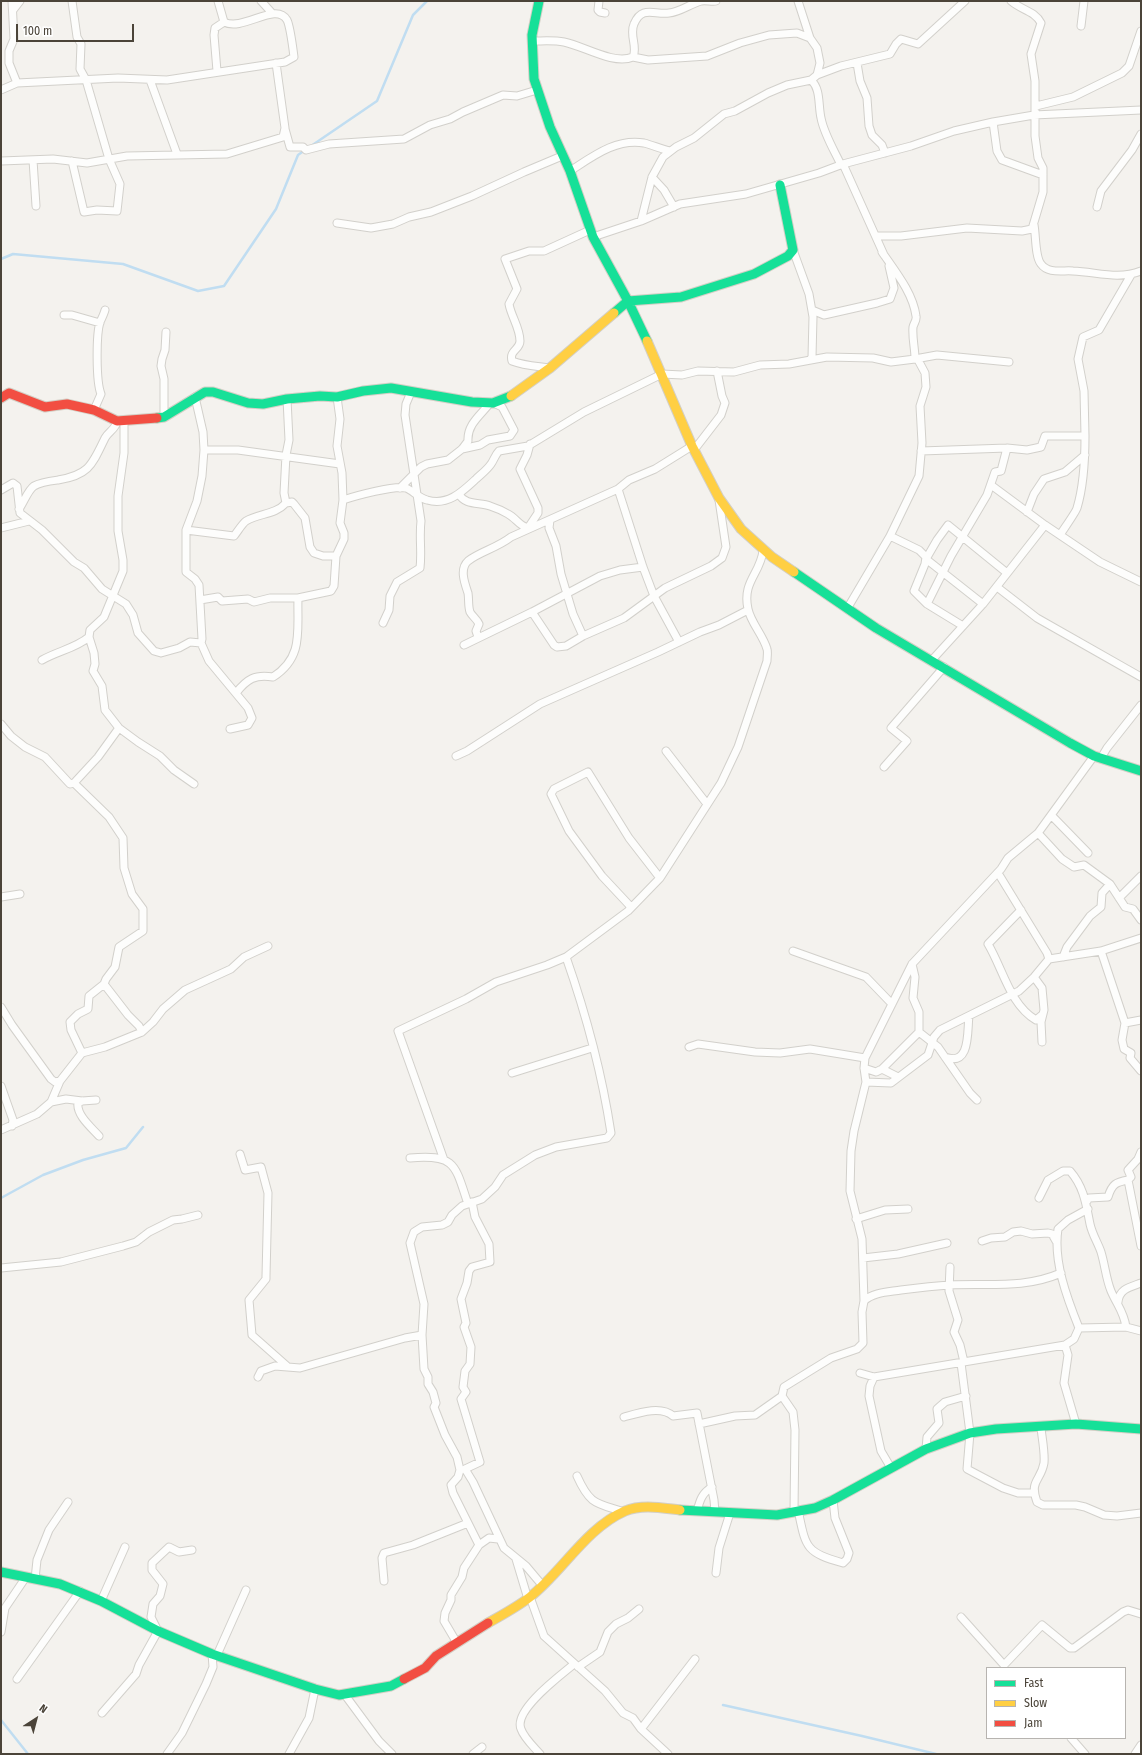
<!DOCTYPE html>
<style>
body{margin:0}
#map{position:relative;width:1142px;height:1755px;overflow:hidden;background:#f4f2ee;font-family:"Fira Sans Condensed",sans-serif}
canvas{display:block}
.frame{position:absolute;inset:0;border:2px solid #4b4439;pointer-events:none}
.legend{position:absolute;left:986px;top:1667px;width:140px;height:72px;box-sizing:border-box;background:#fff;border:1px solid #b7b4b0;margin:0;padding:5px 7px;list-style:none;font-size:12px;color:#4b4439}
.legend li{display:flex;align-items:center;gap:8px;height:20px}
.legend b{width:20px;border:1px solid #b7b4b0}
.north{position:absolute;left:16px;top:1699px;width:40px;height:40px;-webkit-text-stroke:3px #fff;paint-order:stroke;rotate:36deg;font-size:11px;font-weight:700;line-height:16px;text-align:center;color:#4b4439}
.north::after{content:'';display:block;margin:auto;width:14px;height:18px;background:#4b4439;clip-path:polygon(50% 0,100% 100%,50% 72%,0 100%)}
.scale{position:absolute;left:16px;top:24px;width:118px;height:18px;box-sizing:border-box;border:2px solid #4b4439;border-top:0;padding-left:5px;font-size:12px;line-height:14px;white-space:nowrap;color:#4b4439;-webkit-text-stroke:3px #fff;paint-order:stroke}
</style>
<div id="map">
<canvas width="1142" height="1755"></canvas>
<div class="frame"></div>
<ul class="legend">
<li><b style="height:5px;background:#16e098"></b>Fast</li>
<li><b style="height:5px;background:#ffcf43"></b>Slow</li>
<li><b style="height:5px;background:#f24e42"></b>Jam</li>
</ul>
<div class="north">N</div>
<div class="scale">100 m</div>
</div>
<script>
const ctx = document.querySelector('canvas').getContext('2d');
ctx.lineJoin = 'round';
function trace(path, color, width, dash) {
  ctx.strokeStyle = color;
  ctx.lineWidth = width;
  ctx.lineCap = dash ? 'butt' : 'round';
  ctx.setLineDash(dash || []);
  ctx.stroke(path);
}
trace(new Path2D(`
 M311,146L377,101L413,15L427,1
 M1,259L13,254L123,264L198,291L224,286L276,209L298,155L305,150
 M1,1198L43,1175L83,1160L126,1148L143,1127
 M723,1705L862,1736L936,1754
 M1,1720L28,1754`), '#c0ddf1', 2.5);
const street = new Path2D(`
 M12,1L14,39L9,51V63L17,83
 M72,1L77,37L81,44L80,69L86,80L109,159L120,184L117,211L97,210L84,212L72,161
 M261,1L272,13
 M599,1L598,10L600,12L605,13
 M13,10L20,1
 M1081,26L1084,1
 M533,41C543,41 554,40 564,42C584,46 613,65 633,57C638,47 629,35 634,24C642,5 654,15 669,13C680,12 690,4 701,1C706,0 712,2 716,1
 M633,57L648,60L707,56L740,43L769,35L797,33L810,38
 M857,63L860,81L867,98L869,126L872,135L882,145L885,153
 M217,71L214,35L215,28L224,22
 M817,75L841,66L890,54L896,44L901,39L918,44L965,1
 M150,80L177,154
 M811,80C821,89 818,105 821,118C824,134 834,150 841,165
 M1,90L17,83L118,78L167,80L285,62L294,57C293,49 290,26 287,20C276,1 243,32 224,22L218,1
 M1036,106L1073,97L1122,73L1129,66L1141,31
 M993,122L997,151L1002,160L1043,175
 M285,129L290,147H303L306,150L329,144L404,139L430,125L450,119L463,112L503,95L517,96L537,90
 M33,160L36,206
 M1,161L53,159L87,163L127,156L227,154L283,137L285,128L276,63
 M843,164L884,255
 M570,171C592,157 616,138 644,143C652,145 661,149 670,151
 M652,177L664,190L674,207
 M1097,207L1101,191L1132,150L1141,134
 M641,221L652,177L663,157L676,147L694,138L724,114L735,111L768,93L787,85L811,80L817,75L820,63L817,48L810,38L798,1
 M337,223L371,228L393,224L409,217L431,212L472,196L524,172L562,156
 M1034,225C1036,235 1035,257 1041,264C1048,274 1063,270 1073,271C1097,272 1118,280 1141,271
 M876,236H901L967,228L1022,231L1032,229L1043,192V168L1038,158L1035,136V81L1031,54L1041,23C1035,11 1021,10 1011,1
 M593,237L641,221L680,204L746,194L819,173L843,164L911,146L954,131L993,122L1034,115L1141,110
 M793,250L809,294L813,317L812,357L810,360
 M812,310L824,315L877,303L890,299L894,288L889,266
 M64,315H72L100,323
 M915,359L937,355L1009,362
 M550,368C536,366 525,366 512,361C509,350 520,350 520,341C520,328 511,316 509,304L517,289L505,259L529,251H544L590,230
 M195,397L203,432L204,450L202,476L197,501L186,530V572L195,579L199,585L202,639L201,643L209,661L248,708L252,718L248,725L230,729
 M94,410L101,394C96,382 96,335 100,322C102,318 104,314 105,310
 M164,417V379L161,366L162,359L165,350L166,332
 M124,421V453L118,496V531L123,560V571L104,617L90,630L89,637L94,653L95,664L93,671L102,686L105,710L119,728L138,742L160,756L174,770L194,784
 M462,449L480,445L488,440L510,436L514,430L502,407L494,403
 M204,450H238L340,464
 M694,450L721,415L725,403L722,396L717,371
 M921,451L1007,448
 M991,485L1045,525
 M400,488L421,467L427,464L448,460L462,449L468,441C467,424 481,415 490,403
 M618,489L643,567L654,596L679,642
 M1,490L13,483L17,486L20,513L42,530L74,562L84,568L102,589L126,604L133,615L138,633L154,651L161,653L179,648L190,642L201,643
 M459,494C465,506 480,502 490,506C496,508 503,511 508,514C516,518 519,526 528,528L538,513V508L520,469L527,455L530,444
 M343,500C355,496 395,485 406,488C412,490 419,498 427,500C448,506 462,492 476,479C480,475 487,470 491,464C494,460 495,455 499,451L528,446L584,412L662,374L682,375L698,371L734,372L760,365L789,364L827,357L873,358L891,362L915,359C915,348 912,338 913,327C914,323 917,320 916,316C913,293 895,271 882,252
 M286,503L292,502L294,504L305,518L310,547L314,553L323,556H336
 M19,509C24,502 28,490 34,486C41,482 50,481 58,480C89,475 92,465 105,438C109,431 116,429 117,421
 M1027,512L1034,494L1044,479L1065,472L1085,455
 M550,520L549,528L556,546L561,574L573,614L583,636
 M1,528L29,521
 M186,530L234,536C238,531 242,524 246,521C259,513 275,515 286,503L284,493L286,455L289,440L287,399
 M1060,535C1063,530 1076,512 1077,508C1084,485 1085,461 1085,436
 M890,536L919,550L926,557L925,564L914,591L927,604L963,626
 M997,587L1037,618L1141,677
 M200,600L218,597L222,601L248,599L254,602L270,598H298L331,591L334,586L336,556L344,539V533L340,523L343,500L342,473L337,446L340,419L337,397
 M927,604L951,556L987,495L995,472L1001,471L1007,448L1027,450L1041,447L1045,436H1085L1084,391L1078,359L1083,337L1099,330L1131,275
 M983,604L926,559L937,540L948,525L1007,573
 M847,609L890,536L919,476L922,443L920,406L926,387L925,373L917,358
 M532,612L554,645L557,647L566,646L583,636L624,618L665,588L711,566L722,558L726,547L719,500
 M383,623L389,610L390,596L397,582L420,568C422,552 419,537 421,521L405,415L406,404L411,392
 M478,637L476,631L479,624C477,619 472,616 470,612C468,606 469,599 468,593C465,584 459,569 468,561C479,552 497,548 511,537L618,489L629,480L655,469L692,446
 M464,645L532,612L600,576L620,570L643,567
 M42,660C58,651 76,648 89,637
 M932,660L983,604L1045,525L1100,562L1141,582
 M236,693C247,679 255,674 273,677C304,657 297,631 298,598
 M1,724L11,736L25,747L45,757L70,784L74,783L109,817L123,838L124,868L132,894L143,909V931L119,947L115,967L106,979L104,984L89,996L88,1009L78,1014L70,1022L71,1030L82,1053
 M666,751L707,804
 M456,756L467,751L540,704L658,652L700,632L719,625L748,610
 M1101,758L1107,748L1141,705
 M884,767L907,741L891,728L944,667
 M74,783L98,757L119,728
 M1052,816L1088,853
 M1038,833L1062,859L1074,867L1084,865L1110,884L1125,907L1133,909L1141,920
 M998,873L1047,953L1049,959
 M1,897L20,894
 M1119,898L1141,876
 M631,907L602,876L569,831L551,794L554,789L588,772L629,838L660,878
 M1021,910L988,944C1003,969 1010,1005 1036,1020L1042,1015
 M793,951L866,977L892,1004
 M1101,951L1125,1023L1122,1040L1124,1049L1131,1053L1130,1058L1141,1071
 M1063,957L1067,947L1090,916L1101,907L1102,893L1110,884
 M1034,977L1042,988L1044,1010L1041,1022L1042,1042
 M104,984L128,1015L139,1026L142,1032
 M1,1007L12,1025L51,1079L55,1082L60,1081
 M1125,1023L1141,1020
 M919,1032L938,1047L970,1093L977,1100
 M689,1047L698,1044L755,1052L780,1053L810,1049L865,1058
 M945,1057C971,1067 967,1031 969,1016
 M864,1068L876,1072L882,1069L919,1032V1012L913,998L915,977L912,964
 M882,1069L898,1077
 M512,1073L592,1048
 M866,1082L891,1083L928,1055L934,1037L940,1030L1019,991L1034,977L1049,959L1101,951L1141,938
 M1,1086L13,1120L12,1126
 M82,1101L78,1103C76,1115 92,1128 99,1136
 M51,1102L60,1081L82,1053L105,1047L142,1032L153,1022L163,1009L185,990L231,969L244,957L268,946
 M1,1130L37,1114L51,1102L66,1099L82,1101L96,1100
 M240,1154L245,1170L261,1167L268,1193L266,1276V1279L249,1300L252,1335L287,1366
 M410,1158C456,1154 455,1165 468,1204
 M444,1160L398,1031L466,999L496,982L547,965L566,957L628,911L660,878L721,783L738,747L767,661C767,657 768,652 767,649C763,635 751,623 748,609C742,582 760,574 763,551
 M1128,1180L1141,1246
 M1039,1198L1048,1180L1063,1171H1070C1084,1187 1086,1204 1090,1224C1092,1234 1098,1243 1101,1252C1105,1265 1106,1279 1111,1291C1117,1305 1124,1312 1126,1327
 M1087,1201L1089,1198L1108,1197C1112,1184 1116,1182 1128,1180L1131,1177L1128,1170L1138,1159L1141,1152
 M472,1202L475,1217L489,1244L490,1262L472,1267L469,1271L467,1283L461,1299L466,1323L464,1327L471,1347L470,1364L465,1371L463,1387L466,1392L461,1399L480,1462L465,1469L473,1482L504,1548L526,1566L542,1585
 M1088,1209L1068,1220L1058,1229C1053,1261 1067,1298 1079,1328L1126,1327L1141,1331
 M856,1219L885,1210L908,1209
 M982,1241L991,1238L1005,1237L1013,1232L1021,1231L1032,1234L1048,1233L1052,1234L1056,1241
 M863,1258L898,1254L947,1243
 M950,1267L949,1291L958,1320L954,1332L960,1345L964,1362
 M1,1268L61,1262L123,1246L136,1242L149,1232L173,1220L182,1219L198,1215
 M864,1301L862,1239L850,1191L851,1151L854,1131L866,1082L864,1068L865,1058L912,964L1001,869L1008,858L1038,833L1094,756
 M1118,1302C1119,1289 1130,1287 1141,1283
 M422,1335L424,1369L428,1377V1384L433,1392L436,1403L434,1407L445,1435L457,1457L460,1470L458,1477L451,1485L453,1493L479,1545
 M1065,1345L1068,1355L1064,1383L1076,1424
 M961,1363L970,1433L967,1469L1003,1488L1018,1493H1033
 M860,1373L874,1377L1065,1345L1074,1339L1079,1328
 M258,1377L261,1371L275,1366L300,1368L405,1338L422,1335L424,1304L410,1243L414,1232L422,1227L442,1225L448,1222L452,1215L462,1206L482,1199L495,1187L503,1175L535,1155L556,1147L607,1138L611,1133C602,1074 586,1014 566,957
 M874,1377L870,1386L869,1396L881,1451L891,1468
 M624,1417C638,1413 661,1405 673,1416L697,1413L714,1500L715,1512
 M699,1424L735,1416L755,1415L782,1396
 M1041,1428C1042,1438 1045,1452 1044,1463C1041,1481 1029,1480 1037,1502L1043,1505H1076L1085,1507L1104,1515L1117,1516L1141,1513
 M926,1449L927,1437L939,1423L937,1409L945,1402L966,1396
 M577,1476C590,1505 596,1503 624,1512
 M798,1510C806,1548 805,1552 843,1563L847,1559L849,1553L835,1518L833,1500
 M697,1511C700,1500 702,1493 712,1487
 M794,1511L795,1430L793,1412L782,1396L784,1387L831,1358L857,1349L863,1343L862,1312L864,1301C873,1292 889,1292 901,1290C917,1288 934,1286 950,1285C989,1283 1024,1289 1061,1273
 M516,1559L528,1599
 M716,1573L719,1548L730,1513
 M35,1579L37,1560L49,1530L68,1502
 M384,1581L382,1558L384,1553L413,1545L468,1523
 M530,1597L544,1636L605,1691L623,1713L633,1718L641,1729L668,1754
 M101,1601L125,1547
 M961,1617L1004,1665L1042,1625L1070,1648H1074L1123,1612L1128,1610L1141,1614
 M1,1632L5,1608L26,1577
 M457,1643L444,1621L445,1613L451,1600V1595L462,1577L464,1568L479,1545L489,1538L498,1539
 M217,1655L246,1590
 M578,1667L600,1652L608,1632L616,1624L628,1618L639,1609
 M17,1679L80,1591
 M345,1695L379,1741L392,1754
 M102,1713L136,1674L139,1665L158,1631L151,1617L153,1604L160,1596L163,1584L152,1570V1563L169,1547L179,1552L192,1550
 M641,1729L695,1659
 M1071,1738L1085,1754
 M167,1754L182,1733L206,1684L213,1667L212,1654
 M289,1754L309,1718L315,1689
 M473,1754L482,1747
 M540,1754C534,1747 524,1738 521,1729C513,1710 561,1675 574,1664
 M1135,1754L1141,1745`);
const fast = new Path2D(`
 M539,1L532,35L534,79L550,127L570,171L593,237L628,301L647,341
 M614,313L628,301L681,297L754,274L788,256L793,250L780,185
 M157,418L164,417L205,392H213L248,403L263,404L287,399L320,396L337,397L363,391L391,388L472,402L493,403L511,396
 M794,572L876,628L1070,743L1094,756L1141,771
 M680,1510L777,1515L815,1508L833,1500L926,1449L970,1433L996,1429L1076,1424L1141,1429
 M1,1572L60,1584L101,1601L158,1631L212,1654L315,1689L339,1695L391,1686L404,1679`);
const slow = new Path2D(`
 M647,341L692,446L719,498L741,529L772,557L794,572
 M511,396L550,368L614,313
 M488,1623C502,1615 517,1607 530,1597C562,1572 586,1528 625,1511C642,1504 662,1508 680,1510`);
const jam = new Path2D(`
 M1,398L9,393L45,407L67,404L94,410L117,421L157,418
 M404,1679L425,1668L436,1656L488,1623`);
trace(street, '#d2d0cb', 9);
trace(fast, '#d3cfc5', 11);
trace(slow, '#d3cfc5', 11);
trace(jam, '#d3cfc5', 11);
trace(street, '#fdfdfc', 7);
trace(fast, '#16e098', 9);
trace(slow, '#ffcf43', 9);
trace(jam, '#f24e42', 9);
</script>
